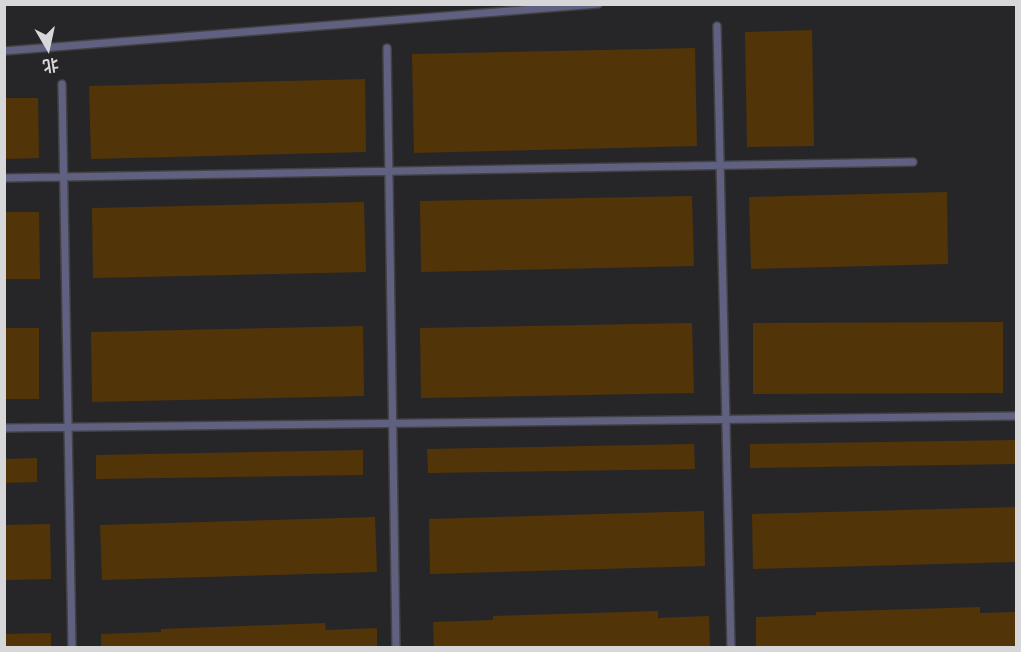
<!DOCTYPE html>
<meta charset="utf-8">
<style>
body{margin:0}
#map{position:relative;width:1021px;height:652px;overflow:hidden;background:#262629;font-family:"PT Sans","Noto Sans SC",sans-serif}
canvas{display:block}
.frame{position:absolute;inset:0;border:6px solid #d7d7d9;pointer-events:none}
.north{position:absolute;left:18px;top:18px;width:60px;height:60px;-webkit-text-stroke:4px #262629;paint-order:stroke;rotate:171deg;font-size:16px;font-weight:700;line-height:24px;text-align:center;color:#d7d7d9}
.north::after{content:'';display:block;margin:auto;width:21px;height:27px;background:#d7d7d9;clip-path:polygon(50% 0,100% 100%,50% 72%,0 100%)}
</style>
<div id="map">
<canvas width="1021" height="652"></canvas>
<div class="frame"></div>
<div class="north">北</div>
</div>
<script>
const ctx = document.querySelector('canvas').getContext('2d');
ctx.lineJoin = 'round';
function fill(path, color) {
  ctx.fillStyle = color;
  ctx.fill(path, 'evenodd');
}
function trace(path, color, width, dash) {
  ctx.strokeStyle = color;
  ctx.lineWidth = width;
  ctx.lineCap = dash ? 'butt' : 'round';
  ctx.setLineDash(dash || []);
  ctx.stroke(path);
}
fill(new Path2D(`
 M812,30L814,146L747,147L745,32Z
 M695,48L697,146L414,153L412,54Z
 M365,79L366,152L91,159L89,86Z
 M4,98H38L39,158L4,159Z
 M947,192L948,264L751,269L749,197Z
 M692,196L694,266L421,272L420,201Z
 M364,202L366,272L93,278L92,208Z
 M4,212H39L40,279H4Z
 M1003,322V393L753,394V323Z
 M692,323L694,393L421,398L420,328Z
 M363,326L364,396L92,402L91,332Z
 M4,328H39V399H4Z
 M1016,440V464L750,468V444Z
 M694,444L695,469L428,473L427,449Z
 M363,450V475L96,479V455Z
 M37,458V482L4,483V459Z
 M1016,507V562L753,569L752,514Z
 M704,511L705,566L430,574L429,519Z
 M375,517L377,572L102,580L100,525Z
 M50,524L51,579L4,580V525Z
 M980,607V613L1016,612V648H756V617L816,615V612Z
 M658,611V618L709,616L710,648H434L433,622L493,620V616Z
 M325,623L326,630L377,628V648H101V634L161,632V629Z
 M51,633V648H4V634Z`), '#523409');
const service = new Path2D(`
 M717,26L731,648
 M387,48L396,648
 M4,51L598,4
 M62,84L72,648
 M4,178L913,162
 M4,428L1016,416`);
trace(service, '#424245', 10);
trace(service, '#606081', 7);
</script>
